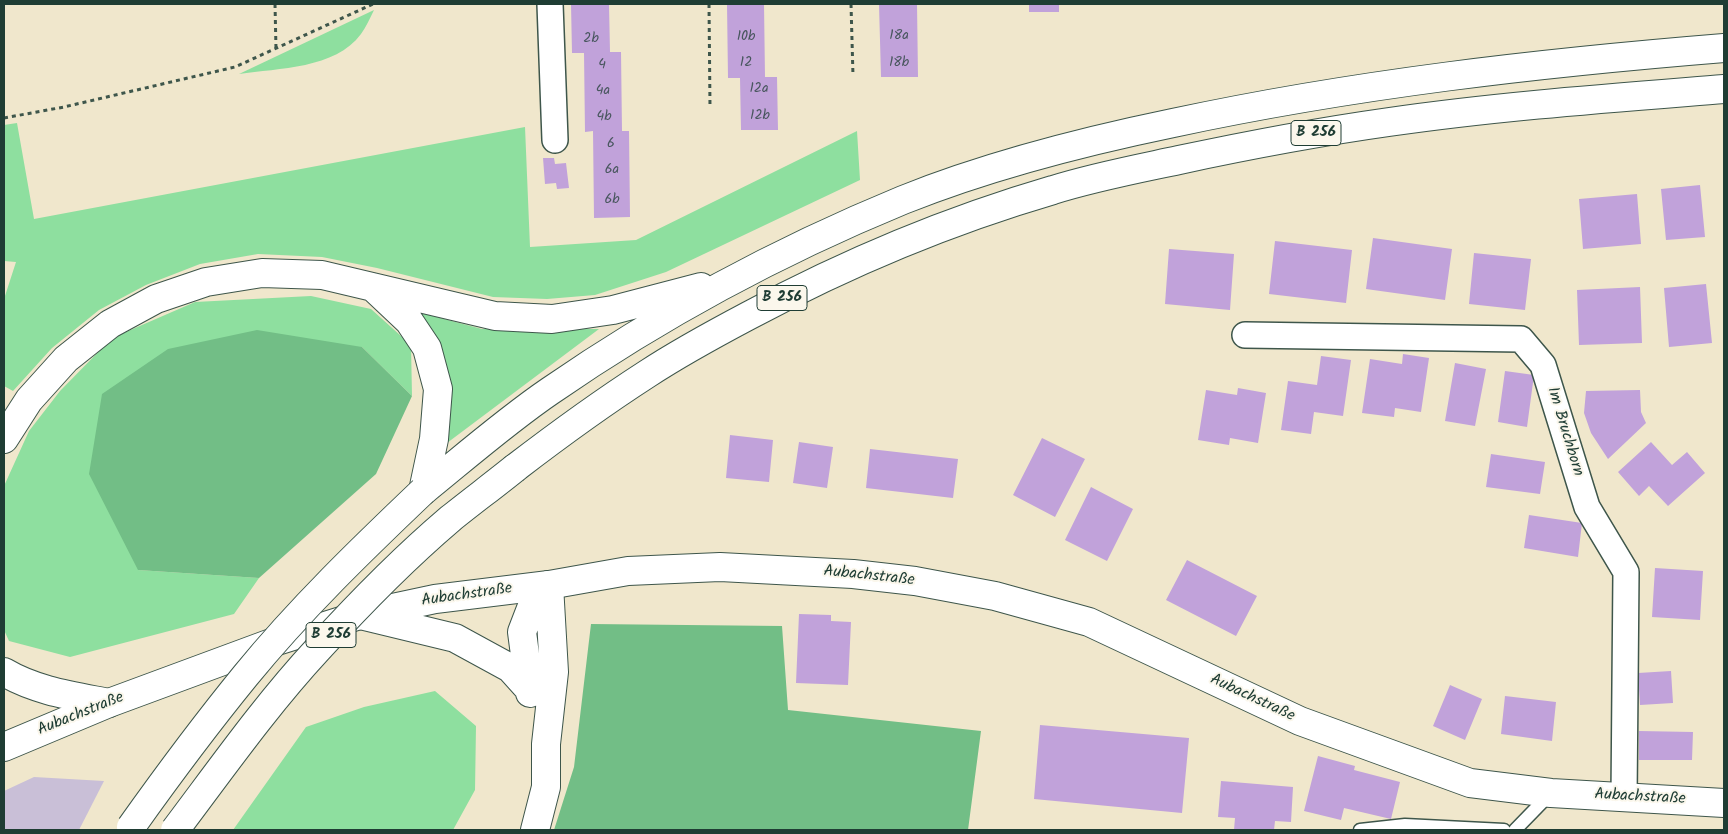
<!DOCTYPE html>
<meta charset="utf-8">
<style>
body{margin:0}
#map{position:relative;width:1728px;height:834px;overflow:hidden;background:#f0e7cc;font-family:Kalam,sans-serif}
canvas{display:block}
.frame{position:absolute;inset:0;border:5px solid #1f3d34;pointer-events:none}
</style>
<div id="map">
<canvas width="1728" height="834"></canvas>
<div class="frame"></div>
</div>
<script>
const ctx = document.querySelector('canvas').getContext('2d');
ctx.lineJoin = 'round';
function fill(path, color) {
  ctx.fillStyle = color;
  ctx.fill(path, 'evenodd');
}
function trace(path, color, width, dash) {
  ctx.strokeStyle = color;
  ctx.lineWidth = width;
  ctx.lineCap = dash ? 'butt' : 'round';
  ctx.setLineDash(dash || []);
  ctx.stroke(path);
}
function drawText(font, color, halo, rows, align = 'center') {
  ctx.font = font + ' Kalam,sans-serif';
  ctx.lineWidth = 4;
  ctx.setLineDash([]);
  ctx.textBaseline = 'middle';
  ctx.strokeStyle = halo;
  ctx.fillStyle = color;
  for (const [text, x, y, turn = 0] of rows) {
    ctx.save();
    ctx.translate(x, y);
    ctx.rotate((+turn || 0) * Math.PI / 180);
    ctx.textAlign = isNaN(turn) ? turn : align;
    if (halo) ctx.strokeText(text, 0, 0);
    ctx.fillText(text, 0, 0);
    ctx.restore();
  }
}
fill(new Path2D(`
 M34,777L104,781L79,830H4V791Z`), '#c9bfd7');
fill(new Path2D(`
 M374,10C370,18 366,27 361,34C335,69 279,68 239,74Z
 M17,123L34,219L525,127L530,247L636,240L857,131L860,180L666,272L595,295L547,299L493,297L377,268L322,257L258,254L200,264L146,285L99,310L52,348L13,391L4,386V299L16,262L4,261V125Z
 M311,296L371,309L411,345L412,396L362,347L138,570L259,578L234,614L70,657L9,641L4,630V486L29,431L60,391L112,338L195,302Z
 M414,311L482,329H599L447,443L446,361Z
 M435,691L476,726L475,790L453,830H233L306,727L364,707Z`), '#8edf9f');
fill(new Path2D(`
 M257,330L362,347L412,396L376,474L259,578L138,570L89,474L102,394L168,349Z
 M591,624L782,626L788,710L981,731L968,830H554L574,767Z`), '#72be86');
fill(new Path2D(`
 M571,4H609L610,52H621L622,131H629L630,217L594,218L593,131L585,132L584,53H572Z
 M727,4H764L765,77H777L778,130H741L740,78H728Z
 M879,4H917L918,77H881Z
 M1029,4H1059V12H1029Z
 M543,158H554L555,164L566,163L569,188L557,189L556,183L545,184Z
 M1700,185L1705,237L1666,240L1661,189Z
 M1637,194L1641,244L1583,249L1579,199Z
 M1373,238L1452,249L1445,300L1366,289Z
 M1275,241L1352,250L1346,303L1269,294Z
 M1169,249L1234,254L1230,310L1165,304Z
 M1474,253L1531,259L1525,310L1469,304Z
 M1706,284L1712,343L1669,347L1664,288Z
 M1640,287L1642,343L1579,345L1577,290Z
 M1403,354L1429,358L1421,412L1395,408L1394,417L1362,413L1370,359L1402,364Z
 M1321,356L1351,360L1343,416L1314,412L1311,434L1281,430L1288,381L1317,385Z
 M1455,363L1486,369L1475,426L1445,421Z
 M1505,371L1534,375L1527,427L1498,422Z
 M1238,388L1266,393L1258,443L1230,438L1229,445L1198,440L1206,390L1237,395Z
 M1640,390L1641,412L1646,423L1608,459L1591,433L1584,413L1586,391Z
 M730,435L773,440L769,482L726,478Z
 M1042,438L1085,459L1055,517L1013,495Z
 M799,442L833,447L827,488L793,483Z
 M1651,442L1672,465L1687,452L1705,473L1668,506L1649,486L1639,496L1618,472Z
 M870,449L958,459L953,498L866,488Z
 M1491,454L1545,462L1540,494L1486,487Z
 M1091,487L1133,509L1107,561L1065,540Z
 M1529,515L1582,523L1578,557L1524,548Z
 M1187,560L1257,596L1236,636L1166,600Z
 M1655,568L1703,571L1700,620L1652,617Z
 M799,614L831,615V621L851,622L848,685L796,683Z
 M1671,671L1673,703L1640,705L1638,673Z
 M1450,685L1482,699L1465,740L1433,726Z
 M1505,696L1556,702L1552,741L1501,734Z
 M1040,725L1189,738L1182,813L1034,799Z
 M1639,731L1693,732L1692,760H1639Z
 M1318,756L1355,766L1354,770L1400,782L1391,819L1344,808L1341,820L1304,811Z
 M1221,781L1293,787L1291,822L1275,821L1274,830H1234L1235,818L1218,817Z`), '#c1a2da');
const lane = new Path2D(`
 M1360,830L1405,825L1504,830
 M1515,830L1551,793`);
const street = new Path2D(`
 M550,4L555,140
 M1245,335L1521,339L1543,365L1587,507L1626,572L1624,798`);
const secondary = new Path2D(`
 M4,747L109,703L274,642L360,615L435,599L549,585L628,571L720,567L853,574L915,581L995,596L1089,622L1300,721L1470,783L1551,793L1724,803`);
const highway = new Path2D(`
 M374,288L409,321L427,348L438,389L434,439L423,491
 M4,439L29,400L66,359L110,324L156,299L206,282L262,273L322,275L495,316L552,319L613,310L701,287
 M515,468C558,435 602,403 647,374C679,353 714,334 748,316C845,264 947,221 1053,190C1094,177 1137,169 1179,160C1249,145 1318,132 1389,122C1500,106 1612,98 1724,89
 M423,491C465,457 506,421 550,391C660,315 779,251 903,200C990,165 1081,142 1173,123C1355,84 1539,63 1724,48
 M360,615L455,638L510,668L528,688
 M4,672C36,691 73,696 109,703
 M530,693L522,632L532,606L549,585
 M535,830L546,787V744L554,672L549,585`);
trace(lane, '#3e564b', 15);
trace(street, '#3e564b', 28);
trace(secondary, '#3e564b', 30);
trace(highway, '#3e564b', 30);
trace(new Path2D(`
 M275,4L276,49
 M709,4L710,107
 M851,4L853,76
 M4,118L64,107L235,67L373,4`), '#3e564b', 3, [4, 4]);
trace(lane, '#fff', 12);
trace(street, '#fff', 25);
trace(secondary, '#fff', 28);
trace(highway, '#fff', 28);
const highwayBridge = new Path2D(`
 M131,827C168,775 206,724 246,675C300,609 361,550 423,491
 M175,830C221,769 266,705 318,649C359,604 403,559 450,519C471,502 494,485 515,468`);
trace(highwayBridge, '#3e564b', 30, []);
trace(highwayBridge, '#fff', 28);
drawText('14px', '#48565e', null, [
 ["18a",899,37],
 ["10b",746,38],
 ["2b",591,40],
 ["12",746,64],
 ["18b",899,64],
 ["4",602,66],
 ["12a",759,90],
 ["4a",603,92],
 ["12b",760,117],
 ["4b",604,118],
 ["6",611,145],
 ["6a",612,171],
 ["6b",612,201]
]);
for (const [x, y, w] of [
 [1316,133,50],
 [782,298,50],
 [331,635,50]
]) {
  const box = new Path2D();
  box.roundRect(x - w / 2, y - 12.5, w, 25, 4);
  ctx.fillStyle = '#fbf7ec';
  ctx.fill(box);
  trace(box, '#1f3d34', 1);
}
drawText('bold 15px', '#1f3d34', null, [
 ["B 256",1316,133],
 ["B 256",782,298],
 ["B 256",331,635]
]);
drawText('16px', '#1f3d34', '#fbf7ec', [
 ["Im Bruchborn",1564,432,73],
 ["Aubachstraße",869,577,6],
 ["Aubachstraße",467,596,-8],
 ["Aubachstraße",1252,699,25],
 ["Aubachstraße",81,715,-22],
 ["Aubachstraße",1640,798,3]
]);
</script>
